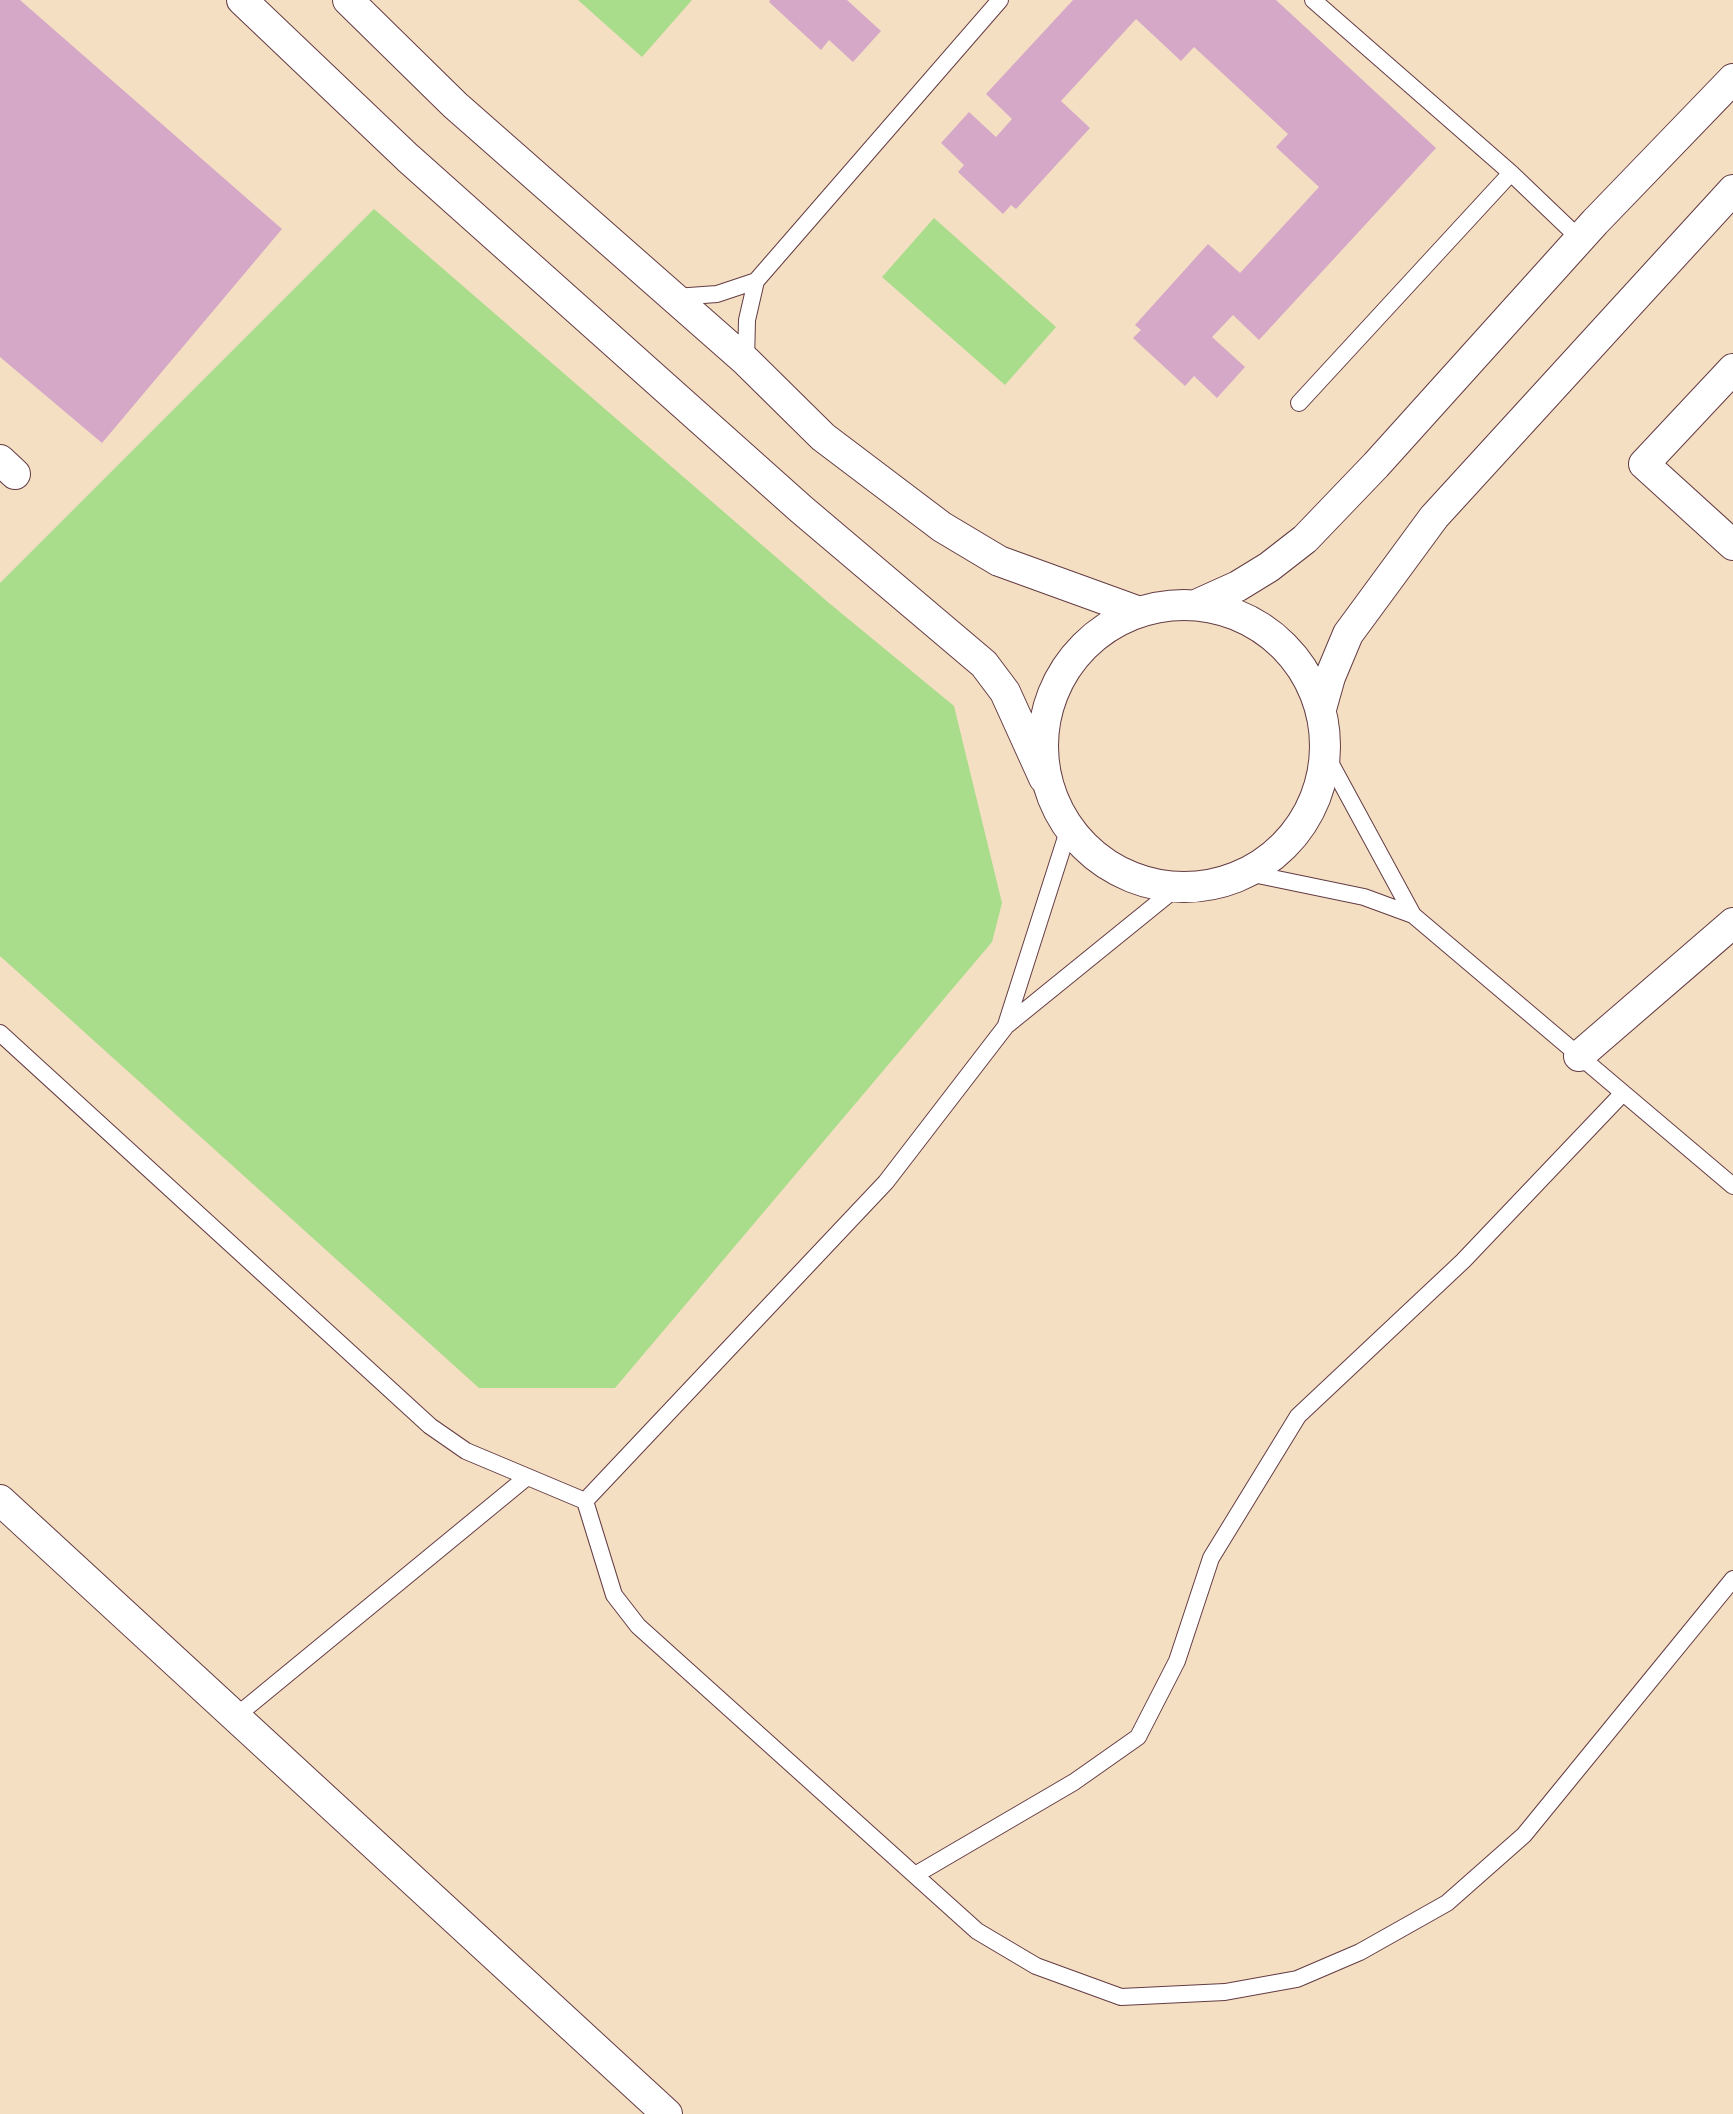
<!DOCTYPE html>
<style>
body{margin:0}
canvas{display:block;background:#f4dfc3}
</style>
<canvas width="1733" height="2114"></canvas>
<script>
const ctx = document.querySelector('canvas').getContext('2d');
ctx.lineJoin = 'round';
function fill(path, color) {
  ctx.fillStyle = color;
  ctx.fill(path, 'evenodd');
}
function trace(path, color, width, dash) {
  ctx.strokeStyle = color;
  ctx.lineWidth = width;
  ctx.lineCap = dash ? 'butt' : 'round';
  ctx.setLineDash(dash || []);
  ctx.stroke(path);
}
fill(new Path2D(`
 M578,0H692L642,57Z
 M374,209L829,603L954,706L1002,903L992,942L615,1388H479L0,956V583Z
 M934,218L1056,327L1005,385L882,277Z`), '#a9dc8b');
fill(new Path2D(`
 M0,0H20L282,229L102,443L0,357Z
 M770,0H847L881,31L853,62L829,40L821,50L769,2Z
 M1073,0H1276L1436,148L1259,340L1233,315L1212,337L1245,367L1217,398L1194,376L1185,386L1133,338L1141,330L1135,325L1208,244L1240,273L1319,187L1276,147L1288,134L1194,47L1181,61L1136,19L1061,101L1090,128L1016,209L1011,205L1003,214L958,172L964,165L941,143L969,112L996,137L1012,119L986,94Z`), '#d5a8c8');
const lane = new Path2D(`
 M1313,0L1511,173L1580,239
 M675,297L717,294L756,281
 M746,361L747,320L756,281L1000,0
 M1299,403L1511,173
 M1325,753L1413,915
 M1248,873L1364,897L1413,915L1733,1186
 M1006,1025L1068,831
 M0,1033L430,1426L466,1451L585,1501
 M585,1501L614,1595L638,1626L977,1931L1036,1966L1121,1997L1225,1992L1297,1979L1360,1952L1447,1903L1524,1835L1733,1579
 M585,1501L886,1182L1006,1026L1175,889
 M235,1717L527,1477
 M915,1875L1074,1782L1138,1737L1177,1661L1211,1558L1298,1416L1463,1261L1623,1093`);
const street = new Path2D(`
 M242,0L408,158L801,509L984,664L1005,692L1044,778
 M348,0L455,105L746,361L823,437L942,527L999,561L1137,611
 M1733,369L1644,464L1733,545
 M0,460L15,474
 M1198,604L1238,586L1269,567L1305,539L1376,465L1595,222L1733,79
 M1043 746a141 141 0 1 1 282 0a141 141 0 1 1-282 0Z
 M1321,709L1330,677L1348,634L1434,517L1733,190
 M1579,1056L1733,923
 M0,1500L667,2114`);
trace(lane, '#643c42', 18);
trace(street, '#643c42', 32);
trace(lane, '#fff', 16);
trace(street, '#fff', 30);
</script>
